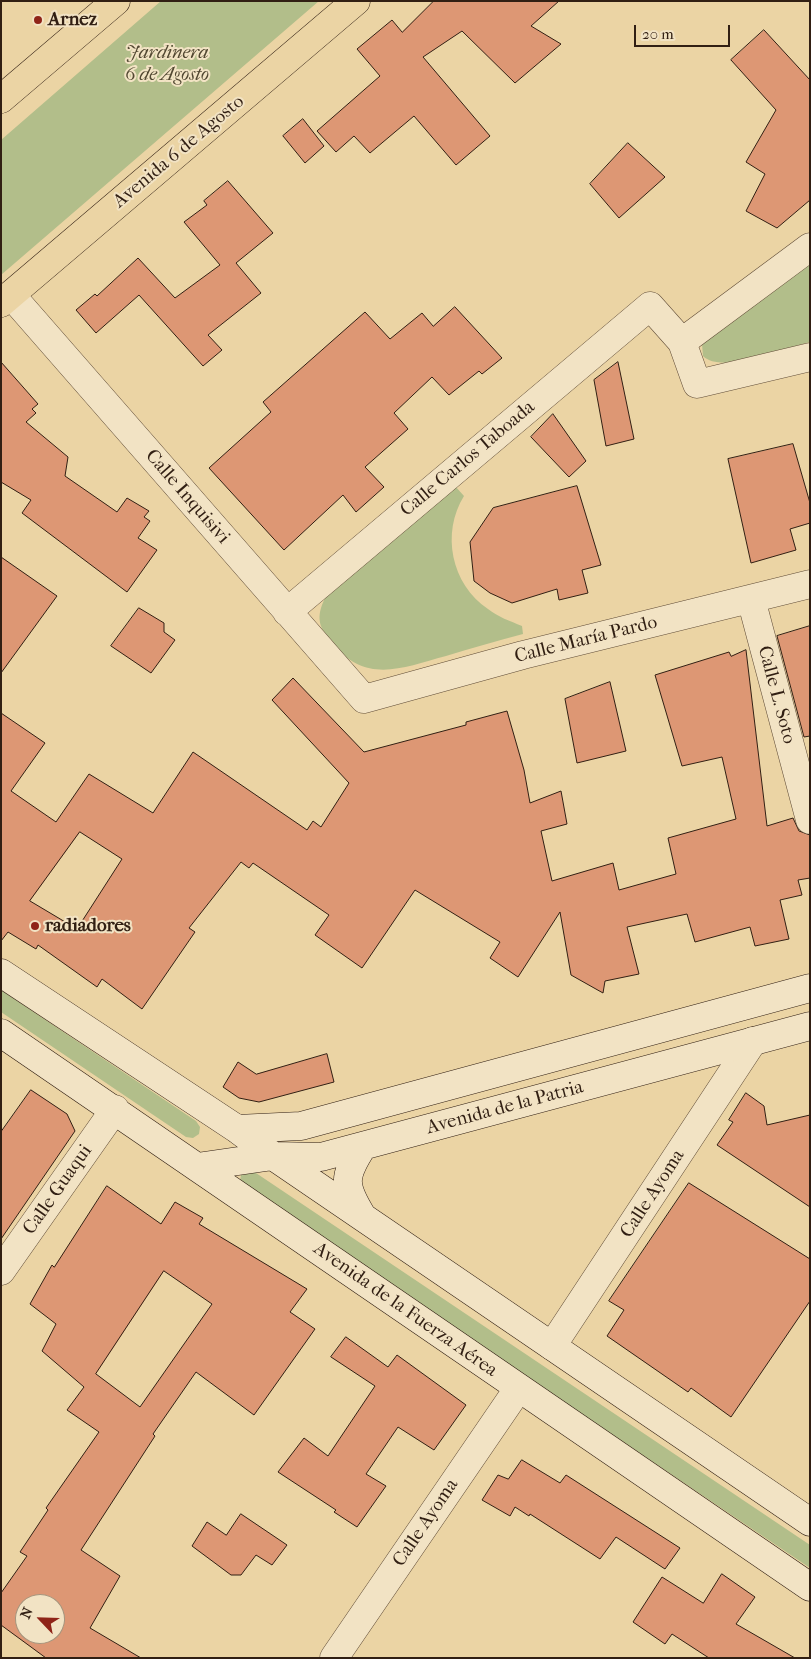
<!DOCTYPE html>
<meta charset="utf-8">
<style>
body{margin:0}
#map{position:relative;width:811px;height:1659px;overflow:hidden;background:#ebd4a4;font-family:"IM FELL French Canon",serif}
canvas{display:block}
.frame{position:absolute;inset:0;border:2px solid #311f13;pointer-events:none}
.north{position:absolute;left:15px;top:1594px;width:50px;height:50px;box-sizing:border-box;background:#f2e3c4;border:1px solid #a5957d;border-radius:50%;rotate:294deg;font-size:14px;font-weight:700;line-height:20px;text-align:center;color:#311f13}
.north::after{content:'';display:block;margin:auto;width:18px;height:22px;background:#8f2418;clip-path:polygon(50% 0,100% 100%,50% 72%,0 100%)}
.scale{position:absolute;left:634px;top:25px;width:96px;height:22px;box-sizing:border-box;border:2px solid #311f13;border-top:0;padding-left:6px;font-size:15px;line-height:18px;white-space:nowrap;color:#311f13;-webkit-text-stroke:4px #f2e3c4;paint-order:stroke}
</style>
<div id="map">
<canvas width="811" height="1659"></canvas>
<div class="frame"></div>
<div class="north">N</div>
<div class="scale">20 m</div>
</div>
<script>
const ctx = document.querySelector('canvas').getContext('2d');
ctx.lineJoin = 'round';
function fill(path, color) {
  ctx.fillStyle = color;
  ctx.fill(path, 'evenodd');
}
function trace(path, color, width, dash) {
  ctx.strokeStyle = color;
  ctx.lineWidth = width;
  ctx.lineCap = dash ? 'butt' : 'round';
  ctx.setLineDash(dash || []);
  ctx.stroke(path);
}
function drawText(font, color, halo, rows, align = 'center') {
  ctx.font = font + ' "IM FELL French Canon",serif';
  ctx.lineWidth = 4;
  ctx.setLineDash([]);
  ctx.textBaseline = 'middle';
  ctx.strokeStyle = halo;
  ctx.fillStyle = color;
  for (const [text, x, y, turn = 0] of rows) {
    ctx.save();
    ctx.translate(x, y);
    ctx.rotate((+turn || 0) * Math.PI / 180);
    ctx.textAlign = isNaN(turn) ? turn : align;
    if (halo) ctx.strokeText(text, 0, 0);
    ctx.fillText(text, 0, 0);
    ctx.restore();
  }
}
fill(new Path2D(`
 M161,1H319L1,275V140Z
 M810,261V342C786,348 722,375 703,356L702,344L707,338Z
 M455,486L464,496C441,533 451,584 488,609C498,617 510,621 522,626L523,634C497,641 471,648 446,656C401,668 366,685 331,642C317,625 316,615 327,594Z
 M1,990L196,1121L200,1127L199,1134L193,1138L186,1137L1,1012Z
 M253,1171L810,1545V1568L244,1186L240,1181L241,1175Z`), '#b2be8a');
const building = new Path2D(`
 M434,1H559L531,26L561,44L515,83L462,31L423,57L490,136L456,165L414,116L370,153L354,136L336,152L317,131L380,76L357,49L392,20L402,32Z
 M764,30L810,80V200L777,228L746,211L765,174L746,162L776,110L731,60Z
 M303,119L324,146L305,163L283,136Z
 M628,143L665,177L619,218L590,184Z
 M228,181L273,233L236,263L261,293L208,335L222,350L203,366L139,295L96,333L76,310L95,294L97,296L138,258L175,298L220,265L184,222L207,205L204,201Z
 M455,307L502,358L482,374L479,371L449,395L432,377L394,413L408,429L365,467L384,487L356,512L343,495L284,550L209,468L271,412L263,402L365,312L390,339L422,313L433,326Z
 M1,362L38,404L32,409L36,413L26,422L68,457L65,476L117,512L127,498L149,511L144,517L150,521L138,538L157,550L127,592L22,513L31,500L1,482Z
 M618,362L634,439L606,446L594,380Z
 M553,414L586,461L569,477L531,437Z
 M793,444L810,503V523L790,529L796,550L751,563L728,459Z
 M577,486L601,565L582,570L588,593L559,600L557,589L512,603L490,593L474,581L470,542L493,508Z
 M1,557L57,596L1,673Z
 M139,608L164,623V632L175,640L151,673L111,646Z
 M810,626V736L804,737L777,636Z
 M746,650L767,826L793,818L799,831L810,835V878L798,880L802,895L780,900L789,939L755,946L750,927L695,942L687,914L627,927L639,974L605,981L603,993L571,975L560,912L518,977L490,958L500,942L415,890L362,968L315,935L329,915L253,863L249,868L241,862L189,928L195,932L142,1009L102,979L97,987L38,945L36,949L8,932L1,941V713L45,743L11,791L56,822L89,774L153,813L193,752L307,830L313,821L321,827L349,783L272,700L293,678L364,752L466,725V722L507,711L524,770L530,803L561,791L567,824L541,831L552,881L613,863L619,890L676,874L668,838L736,819L722,757L682,766L655,675L729,652L731,656ZM80,832L122,859L77,929L30,901Z
 M610,682L626,751L577,763L565,699Z
 M327,1054L334,1082L259,1102L239,1098L223,1087L238,1062L256,1074Z
 M31,1090L67,1114L75,1131L1,1239V1132Z
 M746,1093L764,1106L767,1125L810,1115V1207L717,1145L733,1122L729,1120Z
 M689,1183L810,1259V1301L731,1417L691,1388L688,1392L607,1336L624,1310L609,1301Z
 M107,1186L161,1224L175,1202L203,1218L199,1224L307,1289L290,1312L315,1329L254,1415L196,1372L153,1434L155,1436L81,1550L120,1576L90,1628L141,1658H46L1,1625V1593L27,1556L20,1552L48,1510L46,1508L99,1432L67,1410L84,1387L42,1351L56,1324L30,1304L52,1265L54,1267ZM164,1271L212,1304L140,1407L96,1374ZM25,1604H55V1634H25Z
 M346,1337L388,1367L397,1355L466,1405L434,1450L398,1427L366,1474L386,1486L357,1527L334,1512L336,1510L278,1472L304,1438L328,1456L375,1386L331,1357Z
 M522,1460L560,1483L566,1475L680,1548L665,1569L616,1537L600,1559L530,1514L529,1516L515,1507L510,1516L482,1500L498,1475L508,1479Z
 M241,1514L287,1545L272,1565L256,1555L241,1575H231L192,1546L207,1522L226,1535Z
 M722,1574L755,1597L736,1624L795,1658H709L672,1634L665,1644L633,1622L662,1577L703,1603Z`);
fill(building, '#dd9774');
trace(building, '#311f13', 1);
const street = new Path2D(`
 M11,295L364,699L523,655L810,584
 M682,342L810,247
 M751,599L810,820
 M287,612L650,306L682,342L697,384L810,357
 M1,1271L115,1109
 M552,1346L753,1041
 M334,1658L518,1389`);
const secondary = new Path2D(`
 M1,973L237,1129L273,1156L810,1522
 M1,1033L810,1587
 M237,1129L301,1126L810,988
 M197,1167L273,1156L321,1157L810,1026
 M362,1216C343,1185 343,1177 363,1146`);
const primary = new Path2D(`
 M1,99L116,1
 M1,303L356,1`);
trace(street, '#604c37', 29);
trace(secondary, '#311f13', 29);
trace(primary, '#311f13', 29);
trace(street, '#f2e3c4', 28);
trace(secondary, '#f2e3c4', 28);
trace(primary, '#ebd4a4', 28);
for (const [x, y, r, color] of [
 [38,20,5,"#8f2418"],
 [35,926,5,"#8f2418"]
]) {
  const dot = new Path2D();
  dot.arc(x, y, r, 0, 2 * Math.PI);
  ctx.fillStyle = color;
  ctx.fill(dot);
  trace(dot, '#f2e3c4', 2);
}
drawText('bold 19px', '#311f13', '#f2e3c4', [
 ["Arnez",48,20],
 ["radiadores",45,926]
], 'left');
drawText('italic 19px', '#514731', '#f2e3c4', [
 ["Jardinera",167,53],
 ["6 de Agosto",167,75]
]);
drawText('19px', '#311f13', '#f2e3c4', [
 ["Avenida 6 de Agosto",179,152,-40],
 ["Calle Carlos Taboada",468,459,-40],
 ["Calle Inquisivi",187,497,49],
 ["Calle María Pardo",586,640,-14],
 ["Calle L. Soto",776,695,75],
 ["Avenida de la Patria",505,1108,-15],
 ["Calle Guaqui",58,1190,-55],
 ["Calle Ayoma",653,1194,-57],
 ["Avenida de la Fuerza Aérea",405,1310,35],
 ["Calle Ayoma",426,1523,-56]
]);
</script>
